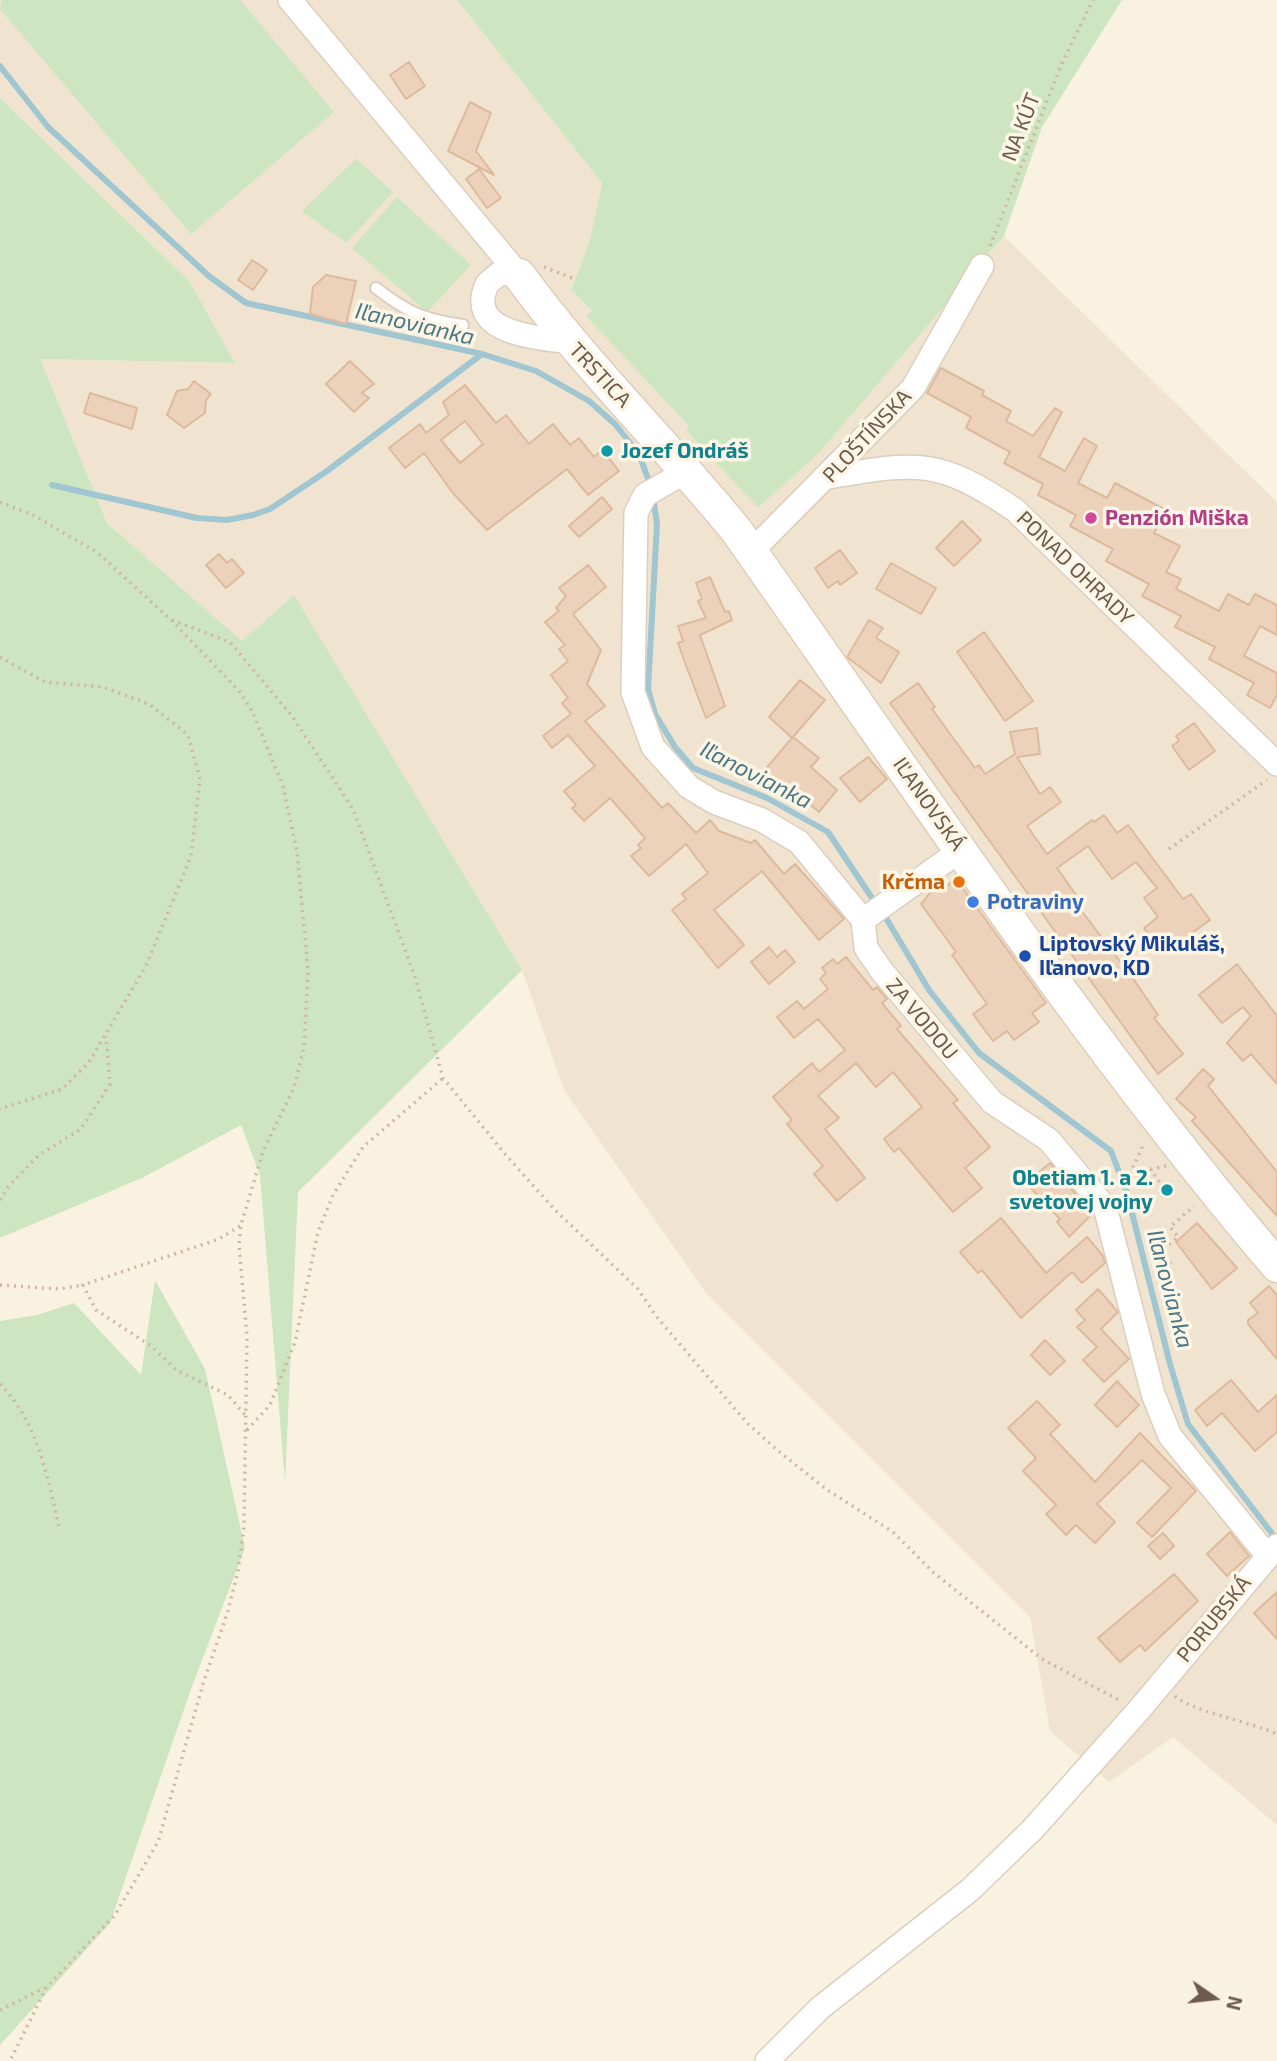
<!DOCTYPE html>
<meta charset="utf-8">
<style>
body{margin:0}
#map{position:relative;width:1277px;height:2061px;overflow:hidden;background:#f9f2e1;font-family:"Exo 2",sans-serif}
canvas{display:block}
.north{position:absolute;left:1179px;top:1963px;width:70px;height:70px;-webkit-text-stroke:5px #fdf6e6;paint-order:stroke;rotate:104deg;font-size:19px;font-weight:700;line-height:28px;text-align:center;color:#6e5a4b}
.north::after{content:'';display:block;margin:auto;width:24px;height:32px;background:#6e5a4b;clip-path:polygon(50% 0,100% 100%,50% 72%,0 100%)}
</style>
<div id="map">
<canvas width="1277" height="2061"></canvas>
<div class="north">N</div>
</div>
<script>
const ctx = document.querySelector('canvas').getContext('2d');
ctx.lineJoin = 'round';
function fill(path, color) {
  ctx.fillStyle = color;
  ctx.fill(path, 'evenodd');
}
function trace(path, color, width, dash) {
  ctx.strokeStyle = color;
  ctx.lineWidth = width;
  ctx.lineCap = dash ? 'butt' : 'round';
  ctx.setLineDash(dash || []);
  ctx.stroke(path);
}
function drawText(font, color, halo, rows, align = 'center') {
  ctx.font = font + ' "Exo 2",sans-serif';
  ctx.lineWidth = 7;
  ctx.setLineDash([]);
  ctx.textBaseline = 'middle';
  ctx.strokeStyle = halo;
  ctx.fillStyle = color;
  for (const [text, x, y, turn = 0] of rows) {
    ctx.save();
    ctx.translate(x, y);
    ctx.rotate((+turn || 0) * Math.PI / 180);
    ctx.textAlign = isNaN(turn) ? turn : align;
    if (halo) ctx.strokeText(text, 0, 0);
    ctx.fillText(text, 0, 0);
    ctx.restore();
  }
}
fill(new Path2D(`
 M0,0H457L602,183L590,240L571,290L592,312L587,316L690,427L687,430L758,508L820,452L1004,236L1277,502V1825L1173,1737L1109,1782L1050,1731L1030,1617L706,1293L564,1090L522,970L294,596L242,641L107,523L39,359L235,363L190,282L0,98Z`), '#f0e4d0');
fill(new Path2D(`
 M2,0H240L334,112L191,234L0,9Z
 M457,0H1122L1042,127L1004,236L820,452L758,508L686,430L689,426L586,316L592,311L571,290L590,240L602,183Z
 M0,98L190,282L235,363L40,359L107,523L242,641L294,595L522,970L298,1192L285,1482L260,1175L241,1125L142,1178L0,1238Z
 M356,159L393,192L346,243L302,211Z
 M397,197L471,265L427,312L352,248Z
 M155,1280L205,1369L245,1548L191,1689L110,1923L0,2045V1321L37,1315L74,1303L141,1375Z`), '#cde5c1');
trace(new Path2D(`
 M0,66L48,127L210,277L246,303L482,354L536,371L589,401L615,424L639,454L651,487
 M52,485L197,518L227,520L253,515L270,509L327,471L482,354
 M653,497L657,524L648,689L655,714L675,747L693,768L767,798L828,832L876,904
 M883,913L929,990L979,1053L1111,1151L1127,1193L1170,1364L1188,1424L1277,1540`), '#9fc6d1', 6);
const building = new Path2D(`
 M409,62L425,86L406,99L390,75Z
 M470,102L491,113L476,151L494,175L448,151Z
 M479,169L501,198L487,208L466,179Z
 M252,260L267,270L253,290L238,280Z
 M326,275L356,281L346,324L310,314L313,287Z
 M350,361L374,384L362,393L369,398L354,412L326,384Z
 M941,368L984,391L982,395L1011,411L1006,421L1033,436L1055,408L1062,412L1039,457L1065,471L1084,438L1097,446L1078,483L1107,498L1115,483L1166,510L1154,533L1180,546L1166,572L1181,579L1176,589L1219,611L1228,594L1249,605L1255,594L1277,605V635L1260,626L1244,656L1277,673V695L1270,708L1247,695L1254,683L1209,659L1215,647L1175,627L1181,616L1142,596L1149,584L1106,561L1113,549L1070,526L1076,515L1038,495L1043,484L1004,463L1010,452L966,428L971,417L927,393Z
 M194,381L211,394L206,400L205,413L184,428L167,415L177,391L188,389Z
 M465,385L496,423L506,415L529,444L553,424L570,445L579,438L594,457L602,450L619,471L588,495L567,469L487,530L452,492L424,453L405,468L389,448L420,424L426,433L449,415L443,402ZM465,421L483,444L460,463L441,440Z
 M90,393L137,408L132,429L84,413Z
 M602,497L612,509L579,537L569,526Z
 M962,521L981,540L954,566L936,548Z
 M840,550L857,573L840,585L838,581L828,588L815,568Z
 M219,554L227,563L232,559L244,573L226,588L206,565Z
 M891,563L936,588L921,614L876,589Z
 M588,565L606,587L573,614L601,650L587,684L605,706L585,721L662,808L668,803L696,833L710,820L719,831L751,843L755,840L784,874L795,864L844,919L819,940L762,871L714,910L744,945L718,968L672,910L686,899L682,894L708,873L686,844L649,876L631,856L641,848L638,845L645,838L610,798L584,821L572,808L576,805L564,791L595,766L568,735L552,748L543,736L571,714L562,703L568,698L551,675L568,661L559,649L565,645L545,622L559,611L556,608L566,596L559,588Z
 M710,577L725,612L729,611L732,620L700,635L725,706L706,718L684,660L678,643L683,641L678,626L706,618L698,601L702,599L696,583Z
 M869,620L883,628L876,638L899,652L881,683L847,657Z
 M984,632L1033,701L1005,721L957,652Z
 M800,680L825,700L793,737L819,758L811,767L837,790L819,812L792,789L789,793L757,779L792,738L769,717Z
 M918,683L935,707L932,709L975,768L979,765L985,774L1015,754L1010,732L1037,728L1040,754L1017,757L1040,794L1050,787L1061,802L1027,826L1047,854L1092,820L1094,822L1104,815L1117,833L1128,825L1183,899L1191,894L1210,920L1163,954L1144,928L1158,917L1144,898L1157,888L1136,862L1112,879L1088,846L1057,868L1081,902L1077,905L1132,977L1158,1015L1154,1018L1183,1054L1158,1074L890,703Z
 M1194,723L1215,751L1189,770L1172,746L1179,741L1176,736Z
 M868,757L887,779L860,802L840,778Z
 M956,879L1046,1003L1032,1013L1039,1022L1014,1040L1007,1031L993,1041L973,1014L987,1004L952,955L956,952L921,904L936,886L945,887Z
 M769,947L777,957L785,950L795,962L769,984L751,962Z
 M846,957L873,990L877,987L887,999L882,1003L901,1026L897,1029L958,1100L953,1103L990,1147L965,1168L982,1188L953,1212L899,1148L894,1152L884,1139L922,1107L893,1072L876,1087L856,1063L818,1096L839,1118L825,1129L865,1178L837,1201L814,1174L823,1166L787,1124L792,1120L773,1097L812,1063L819,1072L845,1050L818,1019L794,1038L777,1017L797,1001L804,1009L828,989L820,979L826,973L822,968L833,959L837,964Z
 M1237,964L1277,1016V1084L1251,1054L1243,1061L1227,1043L1251,1016L1243,1007L1222,1023L1199,995Z
 M1203,1069L1214,1079L1208,1086L1277,1172V1216L1192,1121L1196,1117L1176,1099Z
 M1050,1163L1092,1214L1069,1237L1057,1222L1060,1219L1026,1183Z
 M1001,1218L1046,1273L1087,1237L1103,1256L1105,1263L1082,1283L1072,1272L1021,1318L982,1270L978,1273L960,1252Z
 M1197,1223L1237,1268L1212,1289L1176,1242Z
 M1269,1286L1277,1295V1359L1248,1324V1320L1258,1313L1250,1303Z
 M1098,1289L1118,1312L1101,1329L1129,1359L1104,1382L1083,1360L1097,1347L1077,1327L1085,1320L1076,1310Z
 M1045,1340L1065,1361L1050,1375L1031,1355Z
 M1231,1380L1258,1412L1277,1395V1432L1255,1451L1222,1413L1207,1426L1195,1410Z
 M1117,1381L1139,1405L1117,1427L1095,1405Z
 M1037,1401L1060,1425L1050,1434L1095,1482L1140,1433L1196,1491L1152,1537L1137,1523L1171,1488L1142,1460L1097,1504L1115,1522L1095,1543L1076,1525L1066,1535L1046,1514L1056,1505L1023,1471L1036,1458L1008,1428Z
 M1230,1532L1249,1556L1227,1576L1207,1554Z
 M1163,1533L1174,1546L1160,1559L1148,1546Z
 M1174,1574L1198,1601L1145,1651L1140,1645L1120,1662L1098,1638Z
 M1277,1592V1639L1254,1613Z`);
fill(building, '#ecd2bb');
trace(building, '#ddba9d', 2);
const lane = new Path2D(`
 M376,288C407,312 424,320 463,325`);
const street = new Path2D(`
 M290,0L519,275
 M519,275L500,273L487,284C465,334 536,337 569,342
 M687,471L645,495L636,513L633,692L653,747L689,787L714,802L762,820L799,842L863,920L866,948L881,970L992,1102L1049,1140L1105,1207L1153,1394L1170,1436L1267,1555
 M829,477C917,462 938,458 1015,510L1277,764
 M751,552L913,388L982,266
 M863,920L961,850
 M767,2061L820,2008L970,1890L1033,1829L1138,1711L1277,1546`);
const secondary = new Path2D(`
 M519,275C585,365 665,443 736,530C911,778 1080,1034 1277,1266`);
trace(lane, '#dccebe', 14);
trace(street, '#dccebe', 26);
trace(secondary, '#decdba', 35);
trace(new Path2D(`
 M990,246L1062,63L1093,0
 M544,267L575,279
 M0,502L35,516L98,553L170,619L240,692L253,713L283,786L297,852L308,970L304,1047L294,1088L263,1151L241,1225L239,1245L247,1336L244,1527L238,1571L228,1611L203,1684L158,1842L115,1915L46,1988L10,2061
 M172,620L230,642L292,716L353,809L414,974L443,1078L505,1154L555,1210L638,1289L656,1316L747,1423L777,1450L826,1489L893,1532L934,1573L1042,1659L1121,1701
 M0,657L45,682L103,687L149,704L188,735L200,779L191,856L146,966L89,1062L62,1089L0,1109
 M1169,849L1267,780
 M1150,1169L1163,1186
 M1130,1174L1166,1166
 M1111,1183L1130,1174L1144,1143
 M0,1200L8,1187L39,1155L81,1129L110,1084L106,1036
 M240,1226L219,1239L83,1285L96,1310L151,1346L176,1370L228,1395L245,1415
 M1171,1264L1160,1252L1178,1237L1170,1227L1194,1206
 M0,1285L58,1289L83,1285
 M0,1384C39,1423 48,1480 60,1531
 M247,1430L270,1405L295,1342L318,1232L333,1195L363,1147L442,1079
 M1175,1696C1188,1710 1254,1723 1277,1734
 M0,2010L44,1988`), '#d0b69f', 3.5, [2, 5]);
trace(lane, '#fff', 10);
trace(street, '#fff', 23);
trace(secondary, '#fff', 32);
for (const [x, y, r, color] of [
 [607,451,7,"#0f9aa8"],
 [1091,518,7,"#d1479c"],
 [959,882,7,"#e8710a"],
 [973,902,7,"#3f7fe0"],
 [1025,956,7,"#1a4fb4"],
 [1167,1190,7,"#0f9aa8"]
]) {
  const dot = new Path2D();
  dot.arc(x, y, r, 0, 2 * Math.PI);
  ctx.fillStyle = color;
  ctx.fill(dot);
  trace(dot, '#fdf6e6', 2.5);
}
drawText('21px', '#6e5a4b', '#fdf6e6', [
 ["NA KÚT",1021,127,-69],
 ["TRSTICA",600,375,47],
 ["PLOŠTÍNSKA",867,436,-47],
 ["PONAD OHRADY",1075,568,44],
 ["IĽANOVSKÁ",929,804,55],
 ["ZA VODOU",922,1019,50],
 ["PORUBSKÁ",1214,1619,-51]
]);
drawText('bold 21px', '#0d838f', '#fdf6e6', [
 ["Jozef Ondráš",621,451],
 ["Obetiam 1. a 2.",1153,1178,"right"],
 ["svetovej vojny",1153,1202,"right"]
], 'left');
drawText('bold 21px', '#b23c85', '#fdf6e6', [
 ["Penzión Miška",1105,518]
], 'left');
drawText('bold 21px', '#c56008', '#fdf6e6', [
 ["Krčma",945,882]
], 'right');
drawText('bold 21px', '#366cbe', '#fdf6e6', [
 ["Potraviny",987,902]
], 'left');
drawText('bold 21px', '#164399', '#fdf6e6', [
 ["Liptovský Mikuláš,",1039,944],
 ["Iľanovo, KD",1039,968]
], 'left');
drawText('italic 23px', '#4a7886', '#fdf6e6', [
 ["Iľanovianka",415,324,13],
 ["Iľanovianka",756,775,27],
 ["Iľanovianka",1170,1289,75]
]);
</script>
